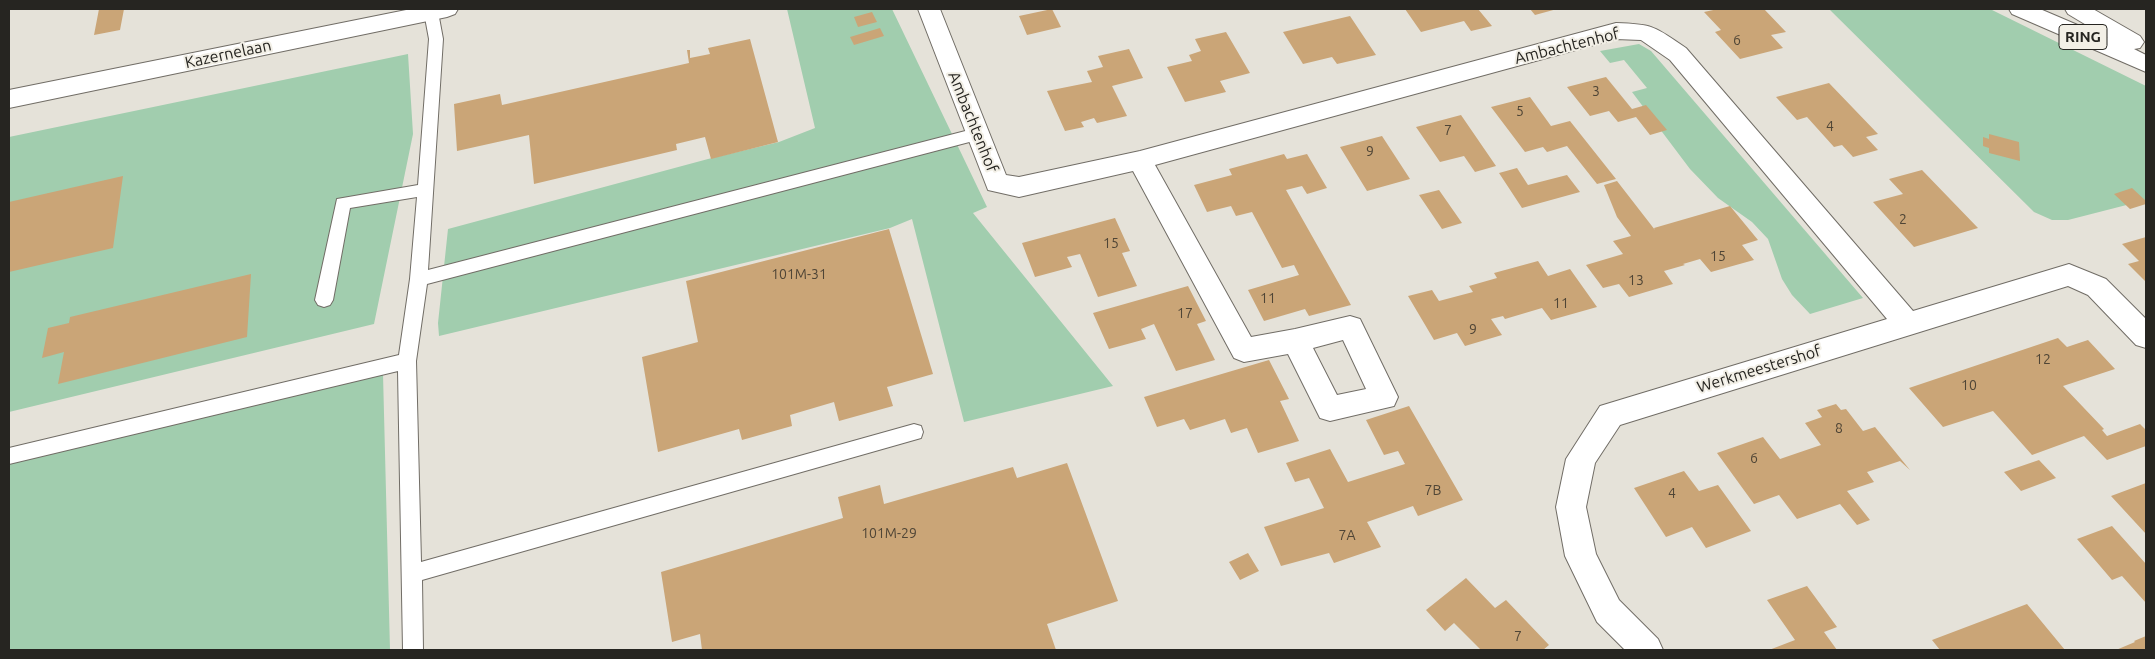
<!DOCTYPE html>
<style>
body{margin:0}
#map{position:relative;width:2155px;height:659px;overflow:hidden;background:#e5e2d9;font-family:Ubuntu,sans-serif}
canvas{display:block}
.frame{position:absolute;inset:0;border:10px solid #262521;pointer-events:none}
</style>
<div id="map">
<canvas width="2155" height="659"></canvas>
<div class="frame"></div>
</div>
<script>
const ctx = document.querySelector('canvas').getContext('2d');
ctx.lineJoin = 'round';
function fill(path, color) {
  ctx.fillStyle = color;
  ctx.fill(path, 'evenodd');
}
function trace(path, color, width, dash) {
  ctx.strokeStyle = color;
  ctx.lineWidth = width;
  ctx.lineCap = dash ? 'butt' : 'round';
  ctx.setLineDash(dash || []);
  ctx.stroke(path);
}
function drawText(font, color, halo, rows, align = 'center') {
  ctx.font = font + ' Ubuntu,sans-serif';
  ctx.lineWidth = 4;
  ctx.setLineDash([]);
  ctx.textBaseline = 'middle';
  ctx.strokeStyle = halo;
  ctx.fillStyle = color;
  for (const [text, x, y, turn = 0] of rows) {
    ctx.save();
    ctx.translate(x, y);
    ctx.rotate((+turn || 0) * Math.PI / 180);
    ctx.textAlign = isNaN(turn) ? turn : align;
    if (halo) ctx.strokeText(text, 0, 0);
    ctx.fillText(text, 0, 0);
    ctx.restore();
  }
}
fill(new Path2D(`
 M787,9H892L987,207L973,213L1113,386L964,422L912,219L890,228L439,336L438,323L448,229L708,159L779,142L815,128Z
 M1829,9H1990L2146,86V200L2068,220H2052L2034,212Z
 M1639,44L1651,51L1863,298L1810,314L1792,295L1782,279L1768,239L1752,222L1718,198L1690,169L1632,92L1647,88L1624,60L1610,63L1600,51Z
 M408,54L413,134L374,324L9,412V137Z
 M383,374L390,650H9V464Z`), '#a1cdae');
fill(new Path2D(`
 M99,9H124L120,30L94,35Z
 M1052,9L1061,27L1027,35L1019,16Z
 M1405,9H1478L1492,26L1471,31L1464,21L1421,32Z
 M1530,9H1557L1535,15Z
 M1718,9H1764L1786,32L1771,35L1783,48L1740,59L1715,32L1721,30L1704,12Z
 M872,12L877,22L858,27L854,17Z
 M1350,16L1376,55L1337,64L1332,57L1303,64L1283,32Z
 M880,28L884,36L854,45L850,37Z
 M1226,32L1250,73L1220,81L1226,92L1185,102L1167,67L1192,61L1189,55L1201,51L1195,39Z
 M750,39L778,142L711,159L705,137L676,144L677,150L534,184L529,135L457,151L454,104L500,94L502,105L689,63L687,50H690V58L710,54L708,48Z
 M1129,49L1143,78L1112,86L1127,116L1097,123L1094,118L1081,122L1084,127L1065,131L1047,91L1092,82L1087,71L1103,67L1098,56Z
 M1606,77L1632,109L1646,105L1667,130L1650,135L1636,117L1618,122L1609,111L1590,116L1567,87Z
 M1829,83L1878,134L1866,137L1878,150L1853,157L1842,145L1834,147L1807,117L1797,120L1776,97Z
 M1530,97L1551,126L1570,121L1616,179L1597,184L1567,146L1547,152L1543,147L1525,152L1491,107Z
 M1461,115L1496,166L1475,172L1464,156L1440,162L1416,127Z
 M1989,134L2019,142L2020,161L1989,153V148L1983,146V137L1989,139Z
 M1382,136L1410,179L1367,191L1340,147Z
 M1284,154L1287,159L1307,154L1327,188L1307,194L1302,186L1286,190L1351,305L1309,316L1305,309L1264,321L1248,290L1299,275L1294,265L1282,268L1252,212L1236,216L1231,206L1207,212L1194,185L1232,175L1229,169Z
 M1517,168L1528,185L1567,175L1580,192L1522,208L1499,173Z
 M1922,170L1978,228L1914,247L1873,202L1903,194L1889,179Z
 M123,176L113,248L9,272V202Z
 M1617,181L1655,230L1654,228L1730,206L1758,240L1742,245L1754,260L1711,272L1700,259L1683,264L1685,265L1664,271L1673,284L1629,297L1619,284L1603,288L1586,265L1623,254L1613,241L1631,236L1617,217L1604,185Z
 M2132,188L2146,201V204L2130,209L2114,194Z
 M1439,190L1462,223L1442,229L1419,195Z
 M1115,218L1130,251L1122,253L1137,286L1098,297L1080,254L1067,257L1072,267L1035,277L1022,243Z
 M889,229L933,374L887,387L893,406L839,421L834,402L790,415L792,426L742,440L739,429L658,452L642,357L698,342L686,281Z
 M2146,237V282L2128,264L2139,261L2122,244Z
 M1538,261L1548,276L1570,269L1597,307L1551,320L1542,308L1505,319L1503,316L1491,319L1502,335L1465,346L1457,333L1434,340L1408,296L1432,290L1439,301L1473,292L1469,286L1497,278L1494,273Z
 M251,274L247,337L58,384L64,352L42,358L48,328L69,323L70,317Z
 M1188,286L1206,321L1197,324L1215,360L1176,371L1154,324L1141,329L1146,339L1109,349L1093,313Z
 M2058,338L2067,347L2088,340L2115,369L2063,386L2104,429L2102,430L2107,436L2140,424L2146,430V446L2107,460L2084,436L2032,455L1993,411L1943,427L1909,388Z
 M1269,360L1289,399L1280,401L1299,441L1258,453L1247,428L1231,433L1225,419L1190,430L1184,419L1157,427L1144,397Z
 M1836,404L1841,410L1846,409L1863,431L1875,427L1910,470L1900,461L1867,472L1874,482L1847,491L1870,520L1857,525L1840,504L1797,519L1779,495L1754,504L1717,453L1763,437L1780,459L1821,445L1805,423L1822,417L1817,410Z
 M1409,406L1463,500L1418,516L1413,506L1367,522L1381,547L1334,563L1329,553L1281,566L1264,527L1324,508L1309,478L1295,482L1286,463L1330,449L1348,482L1405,464L1398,451L1384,455L1366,420Z
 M2039,460L2056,478L2021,491L2004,472Z
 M1067,463L1118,601L1047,624L1056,650H702L700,634L672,642L661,572L843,518L838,497L880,485L884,504L1013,467L1017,478Z
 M1684,471L1699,491L1718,485L1751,531L1706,548L1692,527L1666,537L1634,488Z
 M2146,483V534L2111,496Z
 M2112,526L2146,564V603L2122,576L2112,580L2077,539Z
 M1248,553L1259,571L1240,580L1229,562Z
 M1466,578L1495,608L1506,600L1549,645L1543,650H1481L1454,623L1445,631L1426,610Z
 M1807,586L1837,627L1824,632L1837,650H1769L1795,640L1767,600Z
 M2027,604L2065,650H1940L1932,640Z
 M2146,636V650H2116L2135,642L2134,641Z`), '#caa577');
const service = new Path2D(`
 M426,9H436L438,12L443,39L428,270L977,128L983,130L985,134L983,138L977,140L427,284L416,361L421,562L914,424L921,426L923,432L921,438L422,580L423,650H403L398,371L9,464V448L399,355L410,279L417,197L350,208L333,300L330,305L324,307L318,305L315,300L337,199L418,185L429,39L424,12Z`);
const minor = new Path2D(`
 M918,9H940L1006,175L1019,177L1140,151L1616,23C1654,24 1655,27 1686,48L1913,311L2069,264L2106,279L2146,319V348L2136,345L2088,295L2068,286L1620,425L1595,463L1586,507L1596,554L1619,600L1658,639L1663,650H1625L1597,622L1565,556L1556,507L1566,459L1600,406L1887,319L1670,60L1641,40L1616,39L1155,165L1251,337L1295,329L1350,316L1360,319L1398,397L1394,406L1330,421L1320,418L1288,354L1244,362L1234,358L1133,171L1019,197L988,190ZM1343,340L1366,389L1337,395L1313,348Z`);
const tertiary = new Path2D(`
 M411,9H458L455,14L447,17L9,108V90Z`);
const primary = new Path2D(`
 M2009,9H2040L2108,38L2068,14L2065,9H2093L2140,36L2144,42L2140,48L2134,49L2146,55V72L2012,14Z`);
trace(service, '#716d66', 2);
trace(minor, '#716d66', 2);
trace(tertiary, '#716d66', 2);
trace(primary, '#716d66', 2);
fill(service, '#fff');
fill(minor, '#fff');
fill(tertiary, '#fff');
fill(primary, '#fff');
drawText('14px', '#4f4536', null, [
 ["6",1737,40],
 ["3",1596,91],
 ["5",1520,111],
 ["4",1830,126],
 ["7",1448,130],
 ["9",1370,151],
 ["2",1903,219],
 ["15",1111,243],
 ["15",1718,256],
 ["101M-31",799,274],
 ["13",1636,280],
 ["11",1268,298],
 ["11",1561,303],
 ["17",1185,313],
 ["9",1473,329],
 ["12",2043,359],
 ["10",1969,385],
 ["8",1839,428],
 ["6",1754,458],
 ["7B",1433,490],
 ["4",1672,493],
 ["101M-29",889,533],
 ["7A",1347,535],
 ["7",1518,636]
]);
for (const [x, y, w] of [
 [2083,37,48]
]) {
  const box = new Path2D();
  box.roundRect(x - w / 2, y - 12.5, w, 25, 4);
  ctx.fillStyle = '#f2efe6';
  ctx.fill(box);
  trace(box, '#262521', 1);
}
drawText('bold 15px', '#262521', null, [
 ["RING",2083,37]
]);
drawText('16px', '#262521', '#f2efe6', [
 ["Ambachtenhof",1567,46,-14],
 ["Kazernelaan",228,54,-12],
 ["Ambachtenhof",973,122,68],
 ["Werkmeestershof",1759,369,-17]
]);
</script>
